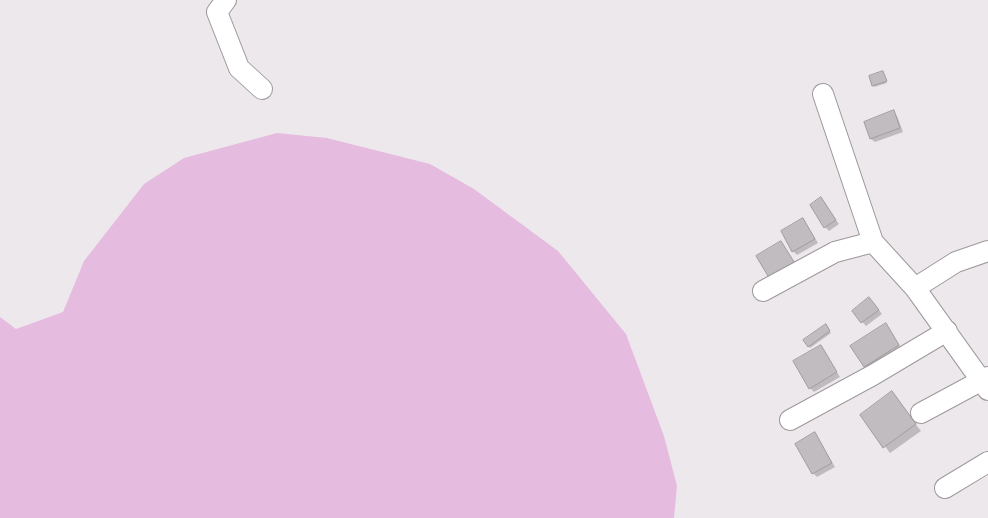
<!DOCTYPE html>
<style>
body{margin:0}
canvas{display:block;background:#ede8ec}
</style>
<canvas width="988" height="518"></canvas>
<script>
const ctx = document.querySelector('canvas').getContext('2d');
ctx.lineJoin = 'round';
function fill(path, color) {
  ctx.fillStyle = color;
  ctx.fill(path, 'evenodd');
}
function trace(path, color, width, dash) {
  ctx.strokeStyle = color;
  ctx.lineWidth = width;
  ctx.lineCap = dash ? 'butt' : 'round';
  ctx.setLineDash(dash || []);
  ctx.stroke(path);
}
fill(new Path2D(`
 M277,133L327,138L430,164L474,189L558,251L626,334L664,436L677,486L674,518H0V317L16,329L63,312L84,261L144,184L184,158Z`), '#e5bce0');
fill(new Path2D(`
 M883,73L887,83L874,87L873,86Z
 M893,112L897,116L903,132L875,142L871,139L865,122Z
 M821,199L839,224L829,231L825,227Z
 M803,219L818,243L797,255L793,251Z
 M873,302L882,314L866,326L853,311Z
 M827,327L831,333L810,348L809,346Z
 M889,329L902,349L868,370L865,366Z
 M821,347L840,377L814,392L810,388Z
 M892,393L921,431L890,453L862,415Z
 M815,434L835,467L817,477L813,473Z`), '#0003');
const building = new Path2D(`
 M883,71L887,81L872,86L869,76Z
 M894,110L900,128L870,139L864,122Z
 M821,197L836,220L824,228L810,205Z
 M803,218L815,239L792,252L781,231Z
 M781,241L796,265L771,281L756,256Z
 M869,297L879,310L861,323L852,311Z
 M886,323L899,345L864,367L850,346Z
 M826,324L830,331L808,347L803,340Z
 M821,345L837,372L809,389L793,361Z
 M892,391L916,424L883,448L860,415Z
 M815,432L832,463L812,474L795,444Z`);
fill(building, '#c1bcc0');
trace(building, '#a19ca0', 1);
const street = new Path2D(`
 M226,0L217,12L239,68L262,89
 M823,94L873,242L915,288L988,390
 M915,288L956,262L988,251
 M763,291L835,252L873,242
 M921,413L988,377
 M790,420L873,375L947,331
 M945,488L988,462`);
trace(street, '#9d989c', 22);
trace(street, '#fff', 20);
</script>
